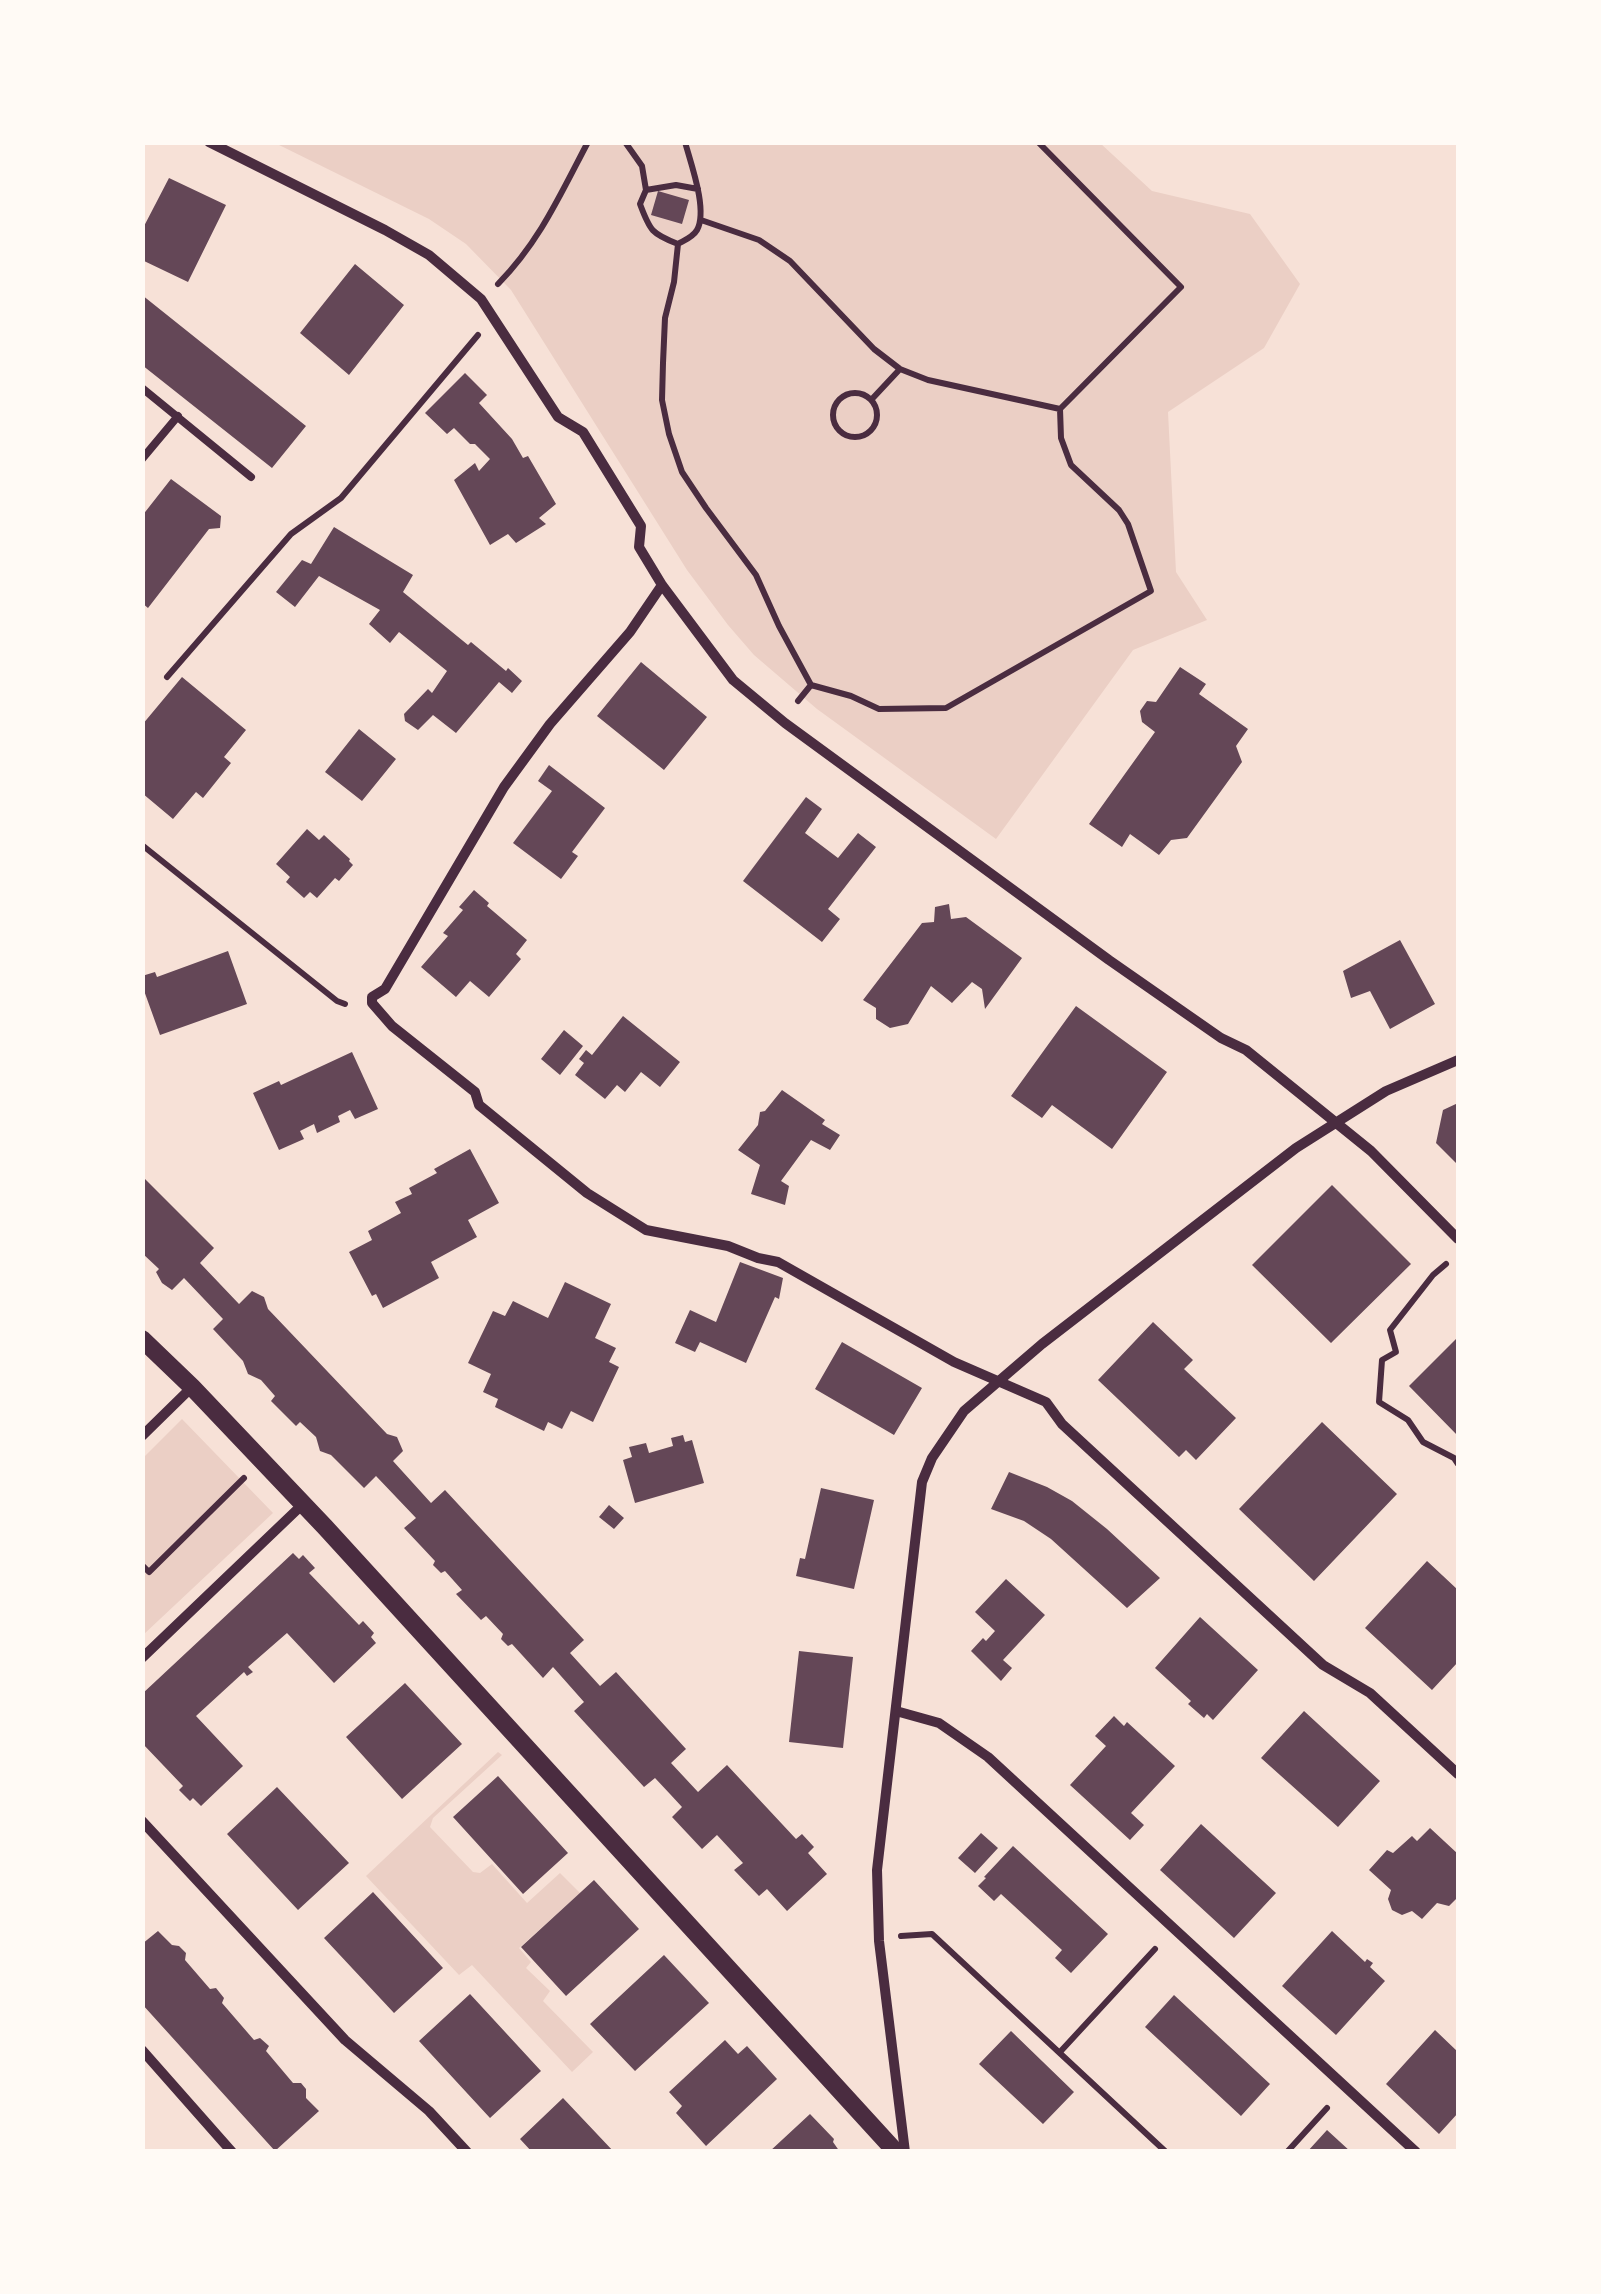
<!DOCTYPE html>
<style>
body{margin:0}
#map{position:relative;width:1601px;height:2294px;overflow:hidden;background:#f7e1d7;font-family:Literata,serif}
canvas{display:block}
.frame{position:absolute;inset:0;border:145px solid #fffaf5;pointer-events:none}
</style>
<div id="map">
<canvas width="1601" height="2294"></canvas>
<div class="frame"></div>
</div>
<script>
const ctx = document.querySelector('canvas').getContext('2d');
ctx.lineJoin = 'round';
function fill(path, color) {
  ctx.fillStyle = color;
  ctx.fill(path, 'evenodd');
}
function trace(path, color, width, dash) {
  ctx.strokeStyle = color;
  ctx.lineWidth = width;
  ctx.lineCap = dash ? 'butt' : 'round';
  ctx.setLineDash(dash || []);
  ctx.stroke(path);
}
fill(new Path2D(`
 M275,143H1100L1152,191L1250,214L1300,284L1264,348L1168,412L1176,572L1207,620L1133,650L996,839L817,709L754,655L728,625L687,570L511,290L466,244L429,219Z
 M182,1419L273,1513L143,1635V1458Z
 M498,1752L502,1755L433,1818L430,1827L473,1872L480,1873L492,1864L527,1903L560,1873L580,1893L519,1948L531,1962L526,1968L550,1991L543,2001L593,2052L572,2072L472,1965L459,1975L366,1876Z`), '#ebcfc5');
fill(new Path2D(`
 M169,178L226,205L188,282L142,260V230Z
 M658,191L689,200L682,224L651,215Z
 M355,264L404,305L349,375L300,333Z
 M142,295L306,426L272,468L142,365Z
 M465,373L487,395L479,403L512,439L523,458L528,456L556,504L539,518L546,524L516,543L508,534L490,545L454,480L475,463L479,471L490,459L475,444H470L454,428L447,434L425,413Z
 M171,479L221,516L220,528L209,529L148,608L142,603V516Z
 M334,527L413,575L403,592L468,645L471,642L506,671L508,668L522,681L512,693L499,682L456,733L433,715L418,730L405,721L404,714L428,689L432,693L447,671L399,632L390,643L369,624L380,610L319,576L295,607L276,592L302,560L311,564Z
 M641,662L707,717L664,770L597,716Z
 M1180,667L1206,684L1199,694L1248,729L1236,746L1242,762L1187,838L1171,840L1159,855L1130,834L1122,847L1089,824L1155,732L1142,722L1140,711L1147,701L1156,702Z
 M182,677L246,730L224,757L231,763L203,798L196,792L173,819L142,793V725Z
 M359,729L396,759L362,801L325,772Z
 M549,765L605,808L572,852L578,856L561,879L513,843L552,791L538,781Z
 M806,797L822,809L805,833L838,858L858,833L876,847L828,909L840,919L822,942L743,881Z
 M307,829L319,840L324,835L350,859L349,861L353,865L339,881L335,878L317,898L310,892L304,898L286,882L290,877L276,864Z
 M474,890L489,903L487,906L527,940L516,954L521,959L489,997L470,981L456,997L421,967L448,936L443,933L463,910L459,907Z
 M949,904L951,919L966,917L1022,958L985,1009L982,989L972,982L952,1003L931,986L908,1024L890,1028L876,1019V1008L863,1000L922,923L934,922L935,907Z
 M1400,940L1435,1004L1390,1029L1370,991L1351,998L1343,971Z
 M228,951L247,1004L160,1035L142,985V976L155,972L157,977Z
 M1076,1006L1167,1072L1112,1149L1052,1105L1042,1118L1011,1096Z
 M623,1016L680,1062L660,1087L641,1072L625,1092L617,1085L605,1099L575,1075L584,1063L579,1059L586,1050L592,1055Z
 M564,1030L583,1046L560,1075L541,1059Z
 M352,1052L378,1109L355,1119L350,1110L338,1116L340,1122L317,1133L314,1124L300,1131L304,1139L279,1150L253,1093L279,1081L281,1085Z
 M782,1090L825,1120L822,1124L840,1135L830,1150L811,1140L781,1181L789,1186L785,1205L751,1194L760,1165L738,1150L758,1125L760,1112L765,1111Z
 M1458,1103V1165L1436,1143L1443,1110Z
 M470,1149L499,1203L468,1220L477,1237L431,1262L439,1278L383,1308L376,1294L372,1296L349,1252L372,1240L368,1231L401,1213L395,1202L412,1194L409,1188L437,1173L434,1169Z
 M142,1176L214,1248L200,1263L239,1304L252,1291L264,1297L268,1309L387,1434L397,1437L403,1451L393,1461L431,1503L445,1490L584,1640L570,1653L600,1686L616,1672L686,1749L671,1763L698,1792L727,1765L796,1839L802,1834L814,1847L808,1853L827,1874L787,1911L767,1889L759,1896L734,1870L743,1863L717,1835L702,1849L672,1817L682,1807L670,1794L655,1778L644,1787L574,1711L584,1702L553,1667L543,1678L512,1644L508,1646L501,1639L503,1634L486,1616L481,1620L456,1594L462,1590L445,1571L441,1573L433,1565L435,1561L404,1528L416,1518L376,1476L364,1488L331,1455L320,1451L316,1437L300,1422L296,1426L271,1401L275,1396L261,1380L248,1374L243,1361L213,1329L223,1319L184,1278L172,1290L162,1283L156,1272L159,1269L142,1253Z
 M1332,1185L1411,1264L1331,1343L1252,1265Z
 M740,1262L783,1278L779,1299L775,1297L746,1363L700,1342L695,1352L675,1343L690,1310L716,1322Z
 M565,1282L611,1304L595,1338L616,1348L609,1362L619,1367L593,1422L571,1411L562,1429L548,1422L544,1431L495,1407L498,1399L483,1392L491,1374L468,1363L493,1311L505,1316L513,1301L548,1318Z
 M1153,1322L1193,1360L1184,1369L1236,1418L1196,1460L1186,1450L1179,1457L1098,1380Z
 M1458,1337V1436L1409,1386Z
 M842,1342L922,1388L894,1435L815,1389Z
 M1322,1422L1397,1494L1314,1581L1239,1509Z
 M683,1435L685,1442L692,1440L704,1483L635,1503L623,1460L632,1457L629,1447L646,1443L649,1453L673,1446L671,1438Z
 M1009,1472L1047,1487L1072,1501L1107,1529L1160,1578L1127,1608L1051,1539L1024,1521L991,1509Z
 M821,1488L874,1500L854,1589L796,1576L800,1558L805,1559Z
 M609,1505L624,1518L614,1529L599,1517Z
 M293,1553L299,1559L303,1555L315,1568L309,1573L359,1625L363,1621L374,1633L371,1637L376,1643L334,1683L287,1633L248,1667L253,1672L247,1676L244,1672L196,1716L243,1766L201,1806L193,1798L190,1801L179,1790L183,1786L142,1743V1694Z
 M1427,1561L1458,1590V1662L1432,1690L1365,1628Z
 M1006,1579L1045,1615L1003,1660L1012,1668L1001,1681L971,1651L983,1638L986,1641L995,1631L975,1612Z
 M1200,1617L1258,1670L1213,1720L1207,1714L1204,1718L1188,1704L1191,1701L1155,1668Z
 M799,1651L853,1657L843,1748L789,1742Z
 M405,1683L462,1744L402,1799L346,1737Z
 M1304,1711L1380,1781L1338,1827L1261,1758Z
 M1114,1716L1124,1726L1127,1722L1175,1766L1131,1813L1144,1825L1130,1840L1070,1785L1106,1746L1095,1736Z
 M498,1776L568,1853L523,1894L453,1817Z
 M277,1787L349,1863L298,1910L227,1834Z
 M1201,1824L1276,1893L1234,1938L1160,1870Z
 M1430,1828L1458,1854V1897L1449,1906L1437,1903L1422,1919L1412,1911L1402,1915L1392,1910L1388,1899L1391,1890L1369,1870L1387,1850L1393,1853L1412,1836L1417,1841Z
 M981,1833L998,1848L975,1873L958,1858Z
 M1013,1846L1108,1934L1071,1973L1055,1958L1062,1950L1001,1894L994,1901L978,1886L986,1878L984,1877Z
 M594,1880L639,1929L566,1996L521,1947Z
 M373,1892L443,1968L394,2013L324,1938Z
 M158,1931L172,1945L179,1946L186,1953L185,1960L210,1989L216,1988L224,1998L222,2003L254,2040L260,2038L269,2046L266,2051L293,2083H301L306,2089V2098L319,2111L275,2151L142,2004V1944Z
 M1332,1931L1365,1962L1367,1959L1373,1963L1370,1967L1385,1981L1336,2035L1282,1986Z
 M664,1955L709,2003L635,2071L590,2024Z
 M470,1994L541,2071L490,2118L419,2041Z
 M1174,1995L1270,2084L1241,2116L1145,2027Z
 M1435,2030L1458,2052V2113L1439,2134L1386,2084Z
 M1011,2031L1074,2092L1043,2124L979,2064Z
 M725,2040L738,2054L747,2046L777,2079L706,2146L676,2113L682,2106L669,2092Z
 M563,2098L614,2152H532L520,2139Z
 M810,2114L834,2139L833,2142L840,2152H769Z
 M1327,2130L1351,2152H1307Z`), '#644757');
trace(new Path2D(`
 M625,142L642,166L646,190
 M685,142C691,164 708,210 697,230C693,237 685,240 678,244L674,282L665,318L663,363L662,400L669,434L682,472L706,508L756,575L779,626L811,685
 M701,220L759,240L790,261L874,349L900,369L928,380L1060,409
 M678,244C652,234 650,231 640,204L646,190L676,185L698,189
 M498,284C540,241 560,195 588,142
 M833 415a22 22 0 1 1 44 0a22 22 0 1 1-44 0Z
 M872,399L900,369
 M167,677L291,534L341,498L478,335
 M798,701L811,685L851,696L879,709L946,708L1151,591L1128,524L1119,510L1071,465L1061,438L1060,409L1181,287L1038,142
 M142,845L337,1001L345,1004
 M1446,1264L1433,1275L1390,1330L1396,1352L1382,1360L1379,1402L1408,1420L1423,1442L1454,1458L1458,1464
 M142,1565L149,1572L244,1478
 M901,1936L932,1934L1166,2152
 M1060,2052L1155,1949
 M1287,2152L1327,2108`), '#4a2c40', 6);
trace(new Path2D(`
 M142,388L251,477
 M142,459L178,416`), '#4a2c40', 8);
trace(new Path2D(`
 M209,142L385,230L429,255L481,299L558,417L583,432L641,526L639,547L662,585L733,680L785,723L1109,960L1221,1038L1246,1050L1371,1151L1458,1239
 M662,585L630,632L550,724L504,787L385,989L372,997V1003L392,1026L475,1092L479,1105L587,1193L646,1230L728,1246L758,1258L778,1262L954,1362L1046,1402L1062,1424L1323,1665L1370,1693L1458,1774
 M142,1436L192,1387
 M142,1658L303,1504
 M896,1711L939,1723L988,1757L1416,2152
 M142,1821L345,2040L429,2111L467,2152
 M142,2050L232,2152
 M905,2152L879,1941L877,1870L922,1482L932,1458L964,1411L1042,1344L1296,1148L1386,1091L1458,1060`), '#4a2c40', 10);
trace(new Path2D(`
 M142,1339L192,1387L325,1527L896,2152`), '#4a2c40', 18);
</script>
